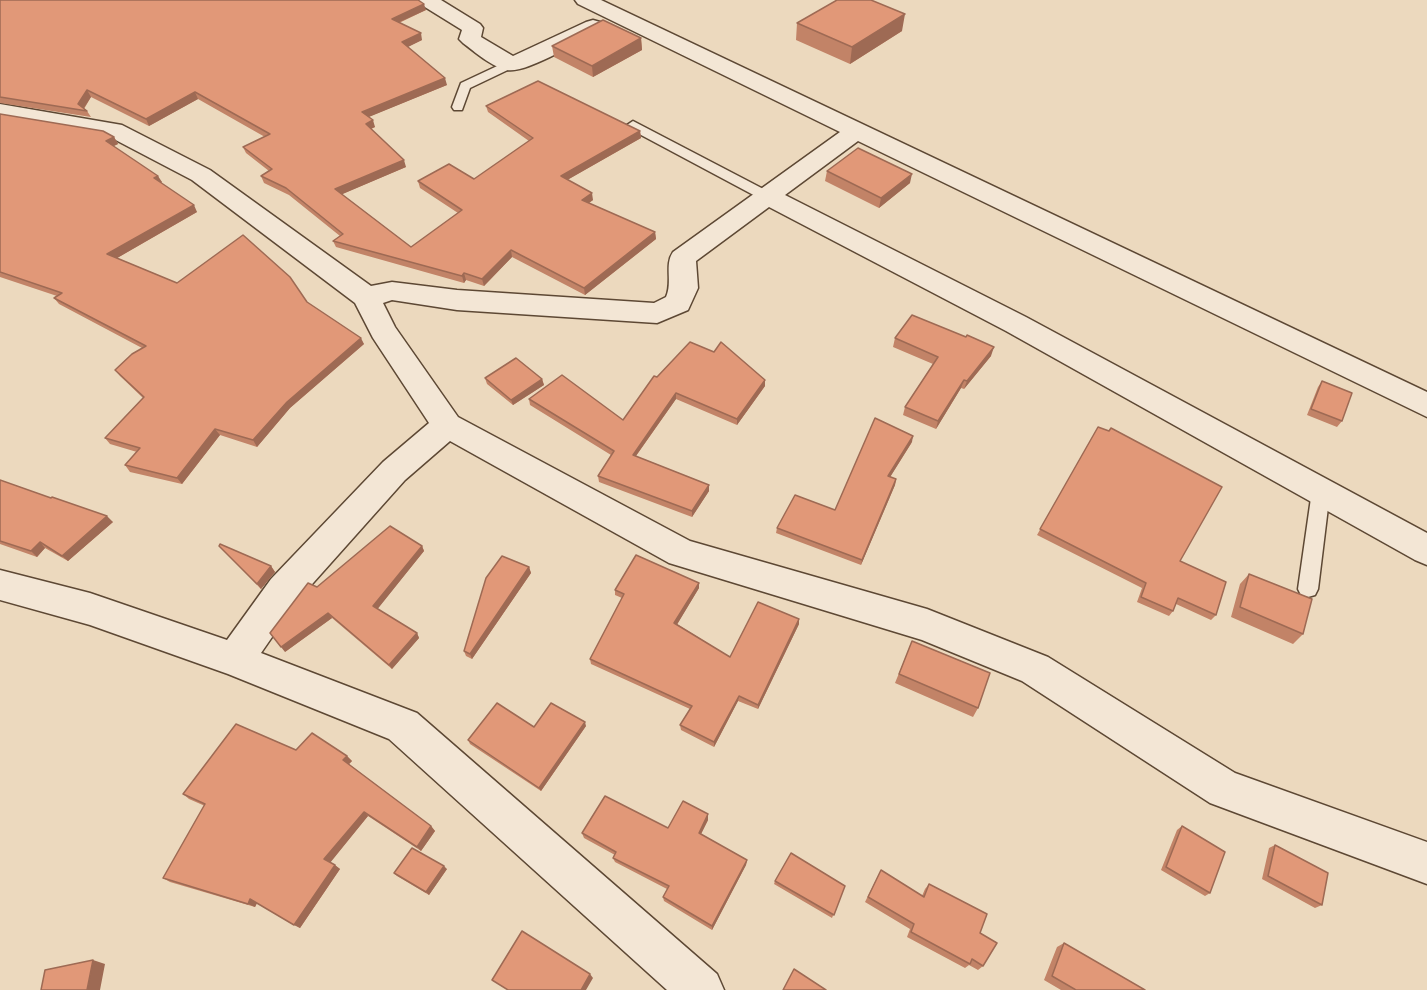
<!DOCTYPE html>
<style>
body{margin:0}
canvas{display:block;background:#ecd9be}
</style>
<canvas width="1427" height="990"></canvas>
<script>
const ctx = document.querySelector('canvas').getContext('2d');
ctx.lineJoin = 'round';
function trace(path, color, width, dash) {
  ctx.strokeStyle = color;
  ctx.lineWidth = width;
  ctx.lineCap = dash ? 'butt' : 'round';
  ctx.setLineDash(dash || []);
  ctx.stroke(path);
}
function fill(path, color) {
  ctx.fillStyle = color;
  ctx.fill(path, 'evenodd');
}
const service = new Path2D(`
 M510,60L516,64L514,67L470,88L462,110H454L452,107L461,83Z
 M633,121L771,193L773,196L766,200L761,199L628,128L627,125Z
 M1321,484L1327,486L1330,491L1318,589L1315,595L1308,597L1301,595L1298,589L1312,491L1315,486Z`);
const minor = new Path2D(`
 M417,0H441L480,24L483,28L481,37L513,56L586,22L593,20L600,22L603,26L600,30C581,40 526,74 507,70C492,67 475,52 463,43L459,39L462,30L420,4Z
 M575,0H601L1427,392V417L858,141L785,195L1026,317L1427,533V565L1415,560L1006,331L769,207L696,261L698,288L688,310L657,323L457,310L392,300L383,303L395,327L458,417L690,541L927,609L1048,657L1235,773L1427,842V884L1210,803L1022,681L922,640L669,563L450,441L405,480L297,601L261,653L417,713L717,974L724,990H667L389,739L228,674L90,625L0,600V570L90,593L227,640L271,579L383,462L429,423L373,338L355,303L192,180L108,136L0,118V104L122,125L210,170L371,286L392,282L457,290L654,303L666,297C673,282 664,265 673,252L840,132L578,4Z`);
trace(service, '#5d4834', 3);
trace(minor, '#5d4834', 3);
fill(service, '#f3e6d5');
fill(minor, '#f3e6d5');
fill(new Path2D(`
 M0,0L426,10L399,23L422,40L407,47L447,85L368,117L375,127L371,129L406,167L342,194L411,247L458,213L420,188L418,181L474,179L529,141L488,112L486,106L640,131L641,138L567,180L593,200L589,203L655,232L656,239L585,295L512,257L484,286L466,280L464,283L336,247L333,241L340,236L289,195L264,183L261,176L269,171L246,153L243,147L265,137L198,99L149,126L91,97L84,109L87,111L91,117L0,103Z
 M797,23L902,31L850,64L796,40Z
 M641,38L642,50L593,77L554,57L552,46Z
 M0,114L114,137L118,144L113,146L162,182L161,183L197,212L117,258L177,283L307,302L364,344L290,408L257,447L220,435L182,484L130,472L125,465L137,452L110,444L105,438L143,398L120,376L115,370L142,348L59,304L54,298L57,296L0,277Z
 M827,171L910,183L879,208L825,181Z
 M895,338L991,356L964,389L961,388L936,429L903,415L905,407L933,364L893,347Z
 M657,377L765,380V386L737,425L676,399L636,456L709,485V491L692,517L599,482L598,476L611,455L530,405L529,399L623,420Z
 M485,378L542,379L544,385L513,405L487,384Z
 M1322,381L1342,421L1337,427L1307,415L1318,387Z
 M1098,427L1180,561L1216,615L1211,620L1176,604L1173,611L1169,616L1137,602L1142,588L1037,535Z
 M912,442L890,477L896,479L895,485L861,565L776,533L777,528L835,510Z
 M0,481L113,522L68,561L45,548L37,557L0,544Z
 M219,546L271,566L275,572L261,589Z
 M422,546L424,551L377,609L417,633L419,638L392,669L332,618L285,652L317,587Z
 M529,567L531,573L472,659L466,656L464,651Z
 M1249,574L1303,634L1293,644L1231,617L1240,584Z
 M699,588L677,624L730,657L799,619V624L758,709L738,701L714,747L681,730L680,725L690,709L591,664L590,659L622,598L615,595V590Z
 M912,641L978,708L973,717L895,683Z
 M586,726L541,791L470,744L468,740L534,727Z
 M296,750L347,756L352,761L349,764L431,826L435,831L421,851L368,816L330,862L340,869L300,928L257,903L255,907L170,882L163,878L205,806L189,799L183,794Z
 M708,820L701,834L747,860L746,865L712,930L664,901L663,897L667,889L615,862L613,858L615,855L584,838L582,833L668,828Z
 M1182,826L1210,893L1205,896L1161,870L1177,830Z
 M1275,845L1322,905L1315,908L1262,879L1269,848Z
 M447,869L429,895L397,876L394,873Z
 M878,876L922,896L925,889L929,884L980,933L983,966L978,970L969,965L965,968L907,937L910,929L865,902Z
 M775,881L845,886L832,918L774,884Z
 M1064,943L1145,990H1061L1044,980L1057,947Z`), '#c28367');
fill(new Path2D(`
 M424,4L426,10L393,25L392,19Z
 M905,14L902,31L850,64L852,47Z
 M421,33L422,40L404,49L402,42Z
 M641,38L642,50L593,77L592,66Z
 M445,78L447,85L364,119L362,112Z
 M87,90L91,97L82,111L78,104Z
 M195,92L198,99L149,126L146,119Z
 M373,120L375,127L368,130L366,124Z
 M640,131L641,138L562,183L561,176Z
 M114,137L118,144L110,148L106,141Z
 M404,160L406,167L338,196L335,189Z
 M912,174L910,183L879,208L881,198Z
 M158,176L162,182L158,185L154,178Z
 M592,193L593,200L583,207L582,200Z
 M194,205L197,212L112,261L107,254Z
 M655,232L656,239L585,295L584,288Z
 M511,250L512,257L484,286L482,279Z
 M464,273L466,280L464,283L462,276Z
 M361,338L364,344L290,408L257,447L253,440L287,402Z
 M994,347L991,356L964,389L967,381Z
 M542,379L544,385L513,405L511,400Z
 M765,380V386L737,425V419Z
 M964,380L961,388L936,429L938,421Z
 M676,393V399L633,460V455Z
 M215,429L220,435L182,484L177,478Z
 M913,436L912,442L887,482L888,476Z
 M896,479L895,485L861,565L862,560Z
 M709,485V491L692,517V511Z
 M107,516L113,522L68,561L62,556Z
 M40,542L45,548L37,557L31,551Z
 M422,546L424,551L376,611L373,606Z
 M271,566L275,572L261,589L257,584Z
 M529,567L531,573L472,659L470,654Z
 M699,583V588L675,628L674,623Z
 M328,613L332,618L285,652L281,647Z
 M799,619V624L758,709V705Z
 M417,633L419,638L392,669L389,665Z
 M739,696L738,701L714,747V742Z
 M585,722L586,726L541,791L539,788Z
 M347,756L352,761L348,765L343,760Z
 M364,812L368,816L330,863L324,859Z
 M708,814V820L699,838V833Z
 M431,826L435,831L421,851L417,847Z
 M747,860L746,865L712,930V926Z
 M335,865L340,869L300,928L294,925Z
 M444,866L447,869L429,895L426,892Z
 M250,899L257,903L255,907L248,904Z
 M93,960L105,964L100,990H87Z
 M590,974L593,978L586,990H581Z`), '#9e6a54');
const building = new Path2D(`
 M0,0H418L424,4L392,19L421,33L402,42L445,78L362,112L373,120L366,124L404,160L335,189L411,247L462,210L418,181L449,164L474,179L533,138L486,106L538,81L640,131L561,176L592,193L582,200L655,232L584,288L511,250L482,279L464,273L462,276L333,241L343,234L286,188L261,176L272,169L243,147L270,134L195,92L146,119L87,90L78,104L87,111L0,97Z
 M837,0H871L905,14L852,47L797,23Z
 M603,20L641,38L592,66L552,46Z
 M0,114L103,131L114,137L106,141L158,176L154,178L194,205L107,254L177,283L243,235L290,277L307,302L361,338L287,402L253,440L215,429L177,478L125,465L140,448L105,438L144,397L115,370L132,354L146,346L54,298L62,293L0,272Z
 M858,148L912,174L881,198L827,171Z
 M912,315L966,337L967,335L994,347L967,381L964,380L938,421L905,407L938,357L895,338Z
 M690,342L714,352L721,342L765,380L737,419L676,393L633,455L709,485L692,511L598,476L614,451L529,399L562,375L623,420L654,376L657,377Z
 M516,358L542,379L511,400L485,378Z
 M1322,381L1352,393L1342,421L1311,409Z
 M875,418L913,436L888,476L896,479L862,560L777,528L795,495L835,510Z
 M1098,427L1109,431L1111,428L1222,487L1180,561L1226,582L1216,615L1178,598L1173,611L1141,597L1146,583L1040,529Z
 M0,480L51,498L52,497L107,516L62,556L40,542L31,551L0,541Z
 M390,526L422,546L373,606L417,633L389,665L328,613L281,647L270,633L308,583L317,587Z
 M220,544L271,566L257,584L219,546Z
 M636,555L699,583L674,623L730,657L758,602L799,619L758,705L739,696L714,742L680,725L692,706L590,659L624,594L615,590Z
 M502,556L529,567L470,654L464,651L486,578Z
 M1249,574L1312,599L1303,634L1240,607Z
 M912,641L990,673L978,708L899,674Z
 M497,703L534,727L551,703L585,722L539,788L468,740Z
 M236,724L296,750L312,733L347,756L343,760L431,826L417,847L364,812L324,859L335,865L294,925L250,899L248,904L163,878L205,804L183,794Z
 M605,796L668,828L683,801L708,814L699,833L747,860L712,926L663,897L669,886L613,858L616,852L582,833Z
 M1182,826L1225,852L1210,893L1166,867Z
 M1275,845L1328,873L1322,905L1268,876Z
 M412,848L444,866L426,892L394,873Z
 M791,853L845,886L834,915L775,881Z
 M881,870L924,897L929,884L987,914L980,933L997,943L983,966L972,959L970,964L911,932L914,924L868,897Z
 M522,931L590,974L581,990H508L492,980Z
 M1064,943L1145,990H1076L1052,976Z
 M93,960L87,990H41L45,970Z
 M794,969L826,990H783Z`);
fill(building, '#e19878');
trace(building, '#9e6a54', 1.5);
</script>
